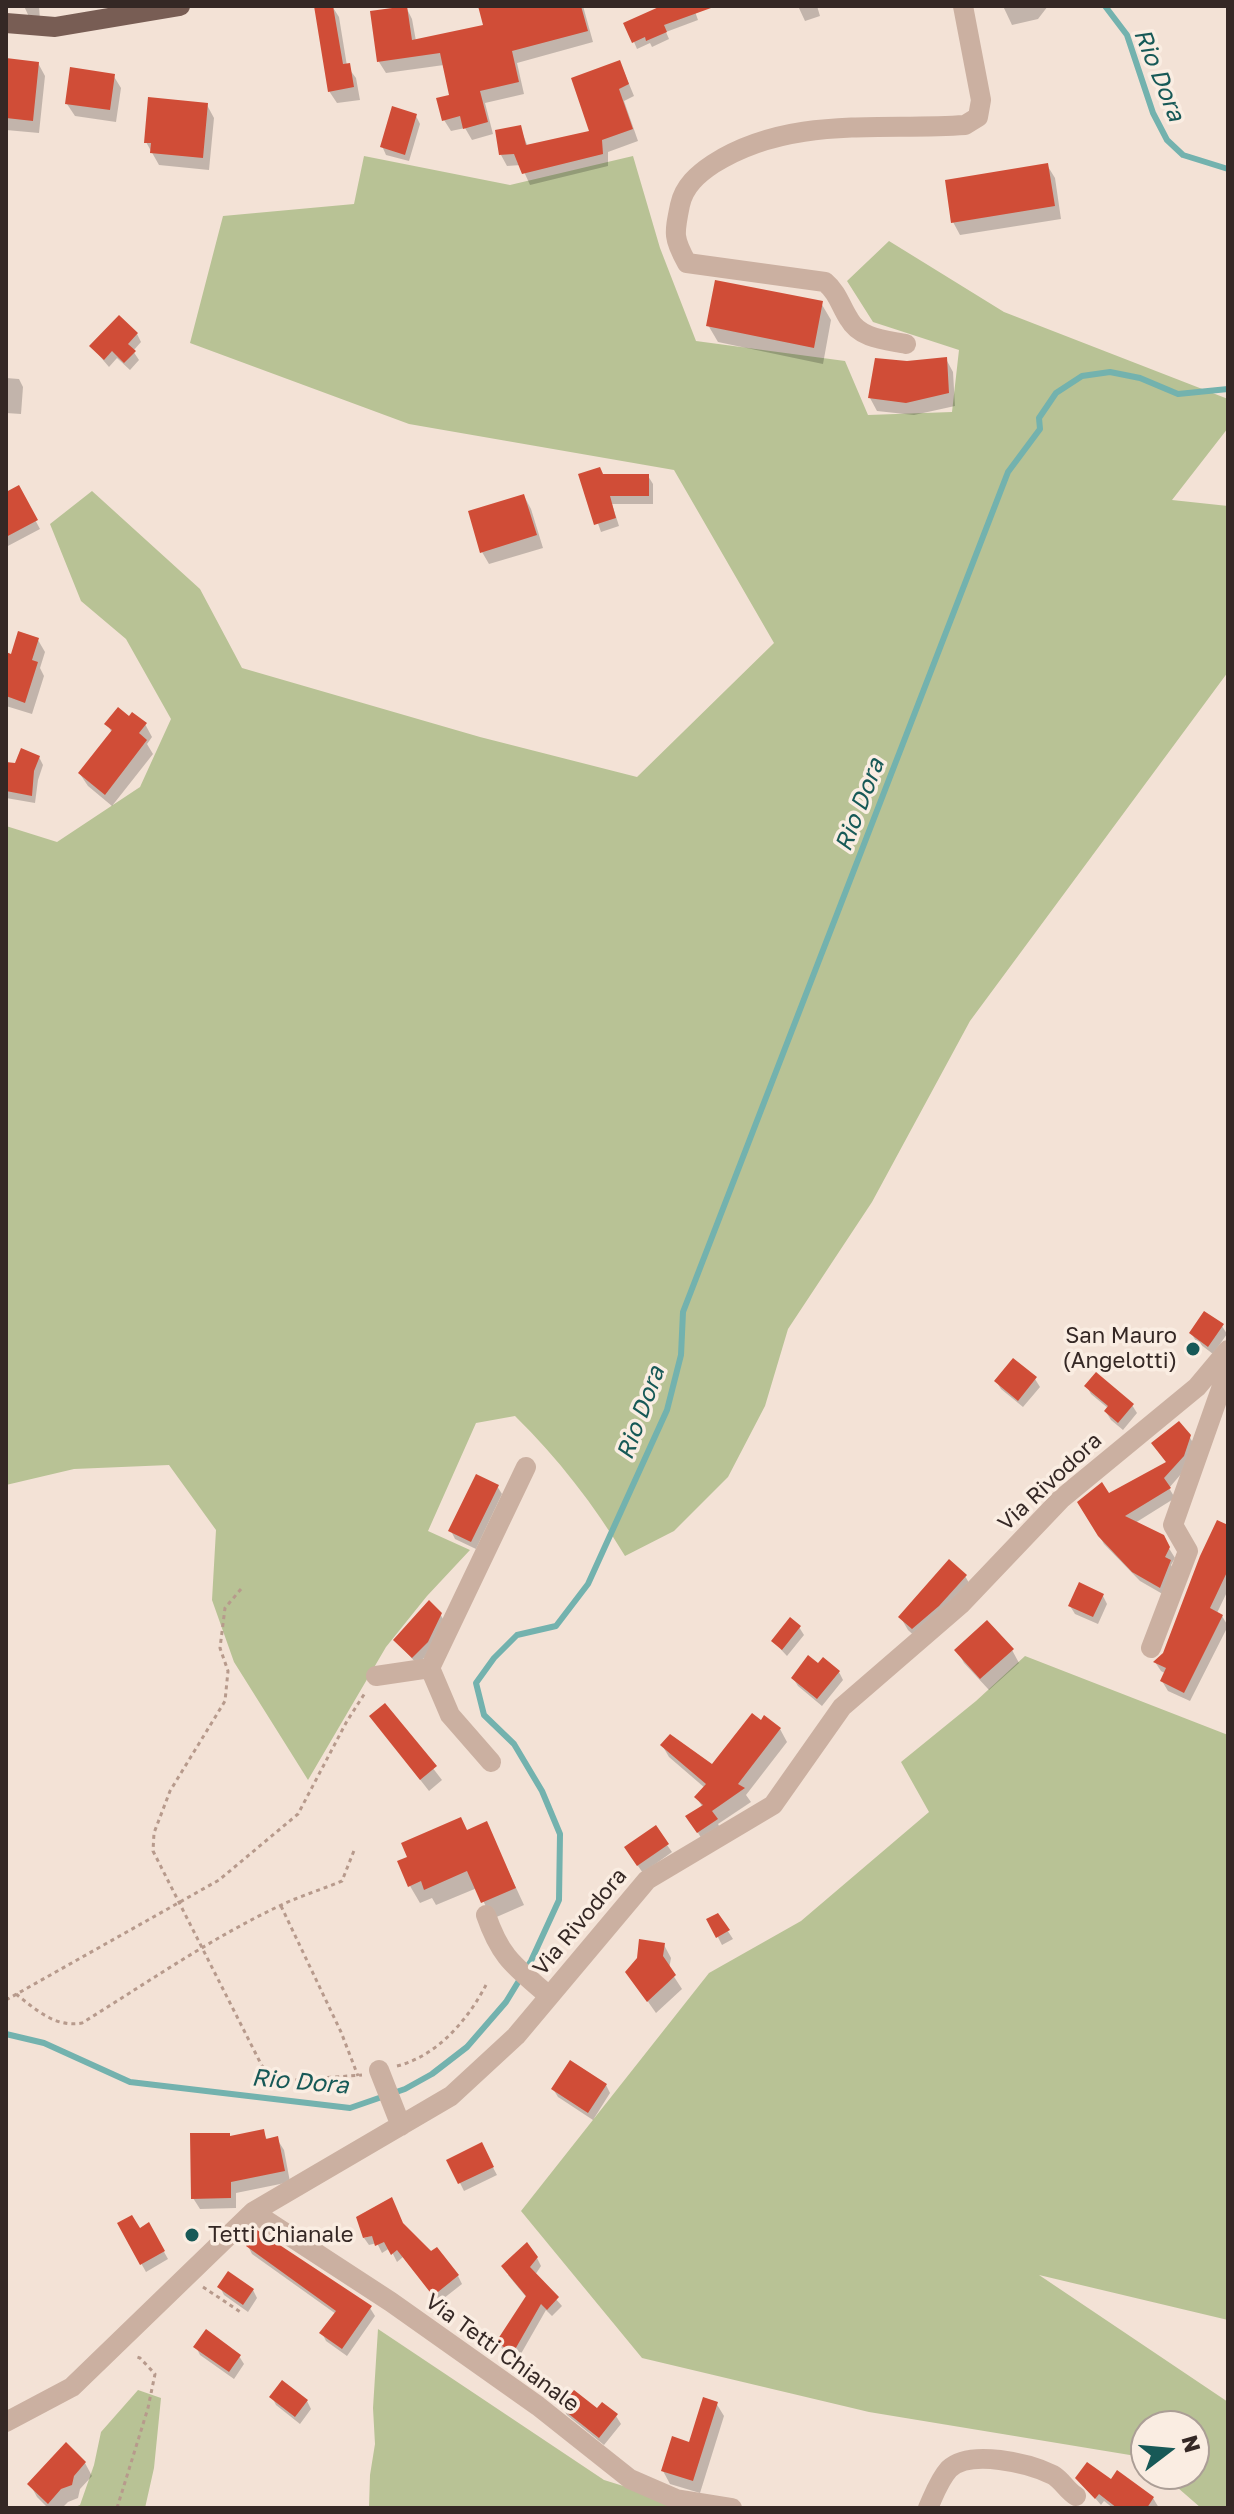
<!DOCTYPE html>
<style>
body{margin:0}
#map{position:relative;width:1234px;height:2514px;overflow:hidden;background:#f3e2d6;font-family:"Golos Text",sans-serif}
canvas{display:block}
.frame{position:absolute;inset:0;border:8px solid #352825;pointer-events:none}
.north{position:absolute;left:1130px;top:2410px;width:80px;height:80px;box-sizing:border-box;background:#faede2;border:2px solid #ab9e96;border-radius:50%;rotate:74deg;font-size:22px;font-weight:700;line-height:32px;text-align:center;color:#352825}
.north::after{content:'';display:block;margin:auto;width:28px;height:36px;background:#175957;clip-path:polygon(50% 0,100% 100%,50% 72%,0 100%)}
</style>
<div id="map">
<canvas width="1234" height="2514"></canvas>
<div class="frame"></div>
<div class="north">N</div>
</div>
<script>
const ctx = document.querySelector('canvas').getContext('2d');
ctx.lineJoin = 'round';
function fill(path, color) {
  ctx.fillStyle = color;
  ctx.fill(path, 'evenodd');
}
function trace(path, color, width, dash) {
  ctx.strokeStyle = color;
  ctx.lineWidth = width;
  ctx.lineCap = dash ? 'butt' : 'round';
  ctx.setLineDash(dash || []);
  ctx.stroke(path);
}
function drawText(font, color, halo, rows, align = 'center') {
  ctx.font = font + ' "Golos Text",sans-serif';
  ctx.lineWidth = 7;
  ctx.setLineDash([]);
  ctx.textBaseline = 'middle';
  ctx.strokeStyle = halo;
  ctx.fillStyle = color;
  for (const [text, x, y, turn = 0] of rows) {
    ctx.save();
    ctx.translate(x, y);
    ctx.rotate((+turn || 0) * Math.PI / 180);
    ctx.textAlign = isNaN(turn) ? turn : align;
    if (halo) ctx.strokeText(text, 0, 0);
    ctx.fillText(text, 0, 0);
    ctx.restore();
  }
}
fill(new Path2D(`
 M364,156L510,185L633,156L660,248L696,341L845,361L868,415L952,412L959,350L873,322L847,281L889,241L1004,312L1228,399V428L1172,500L1228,506V672L970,1021L872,1202L788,1329L765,1406L728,1477L674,1531L625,1556C594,1505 558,1458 515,1416L476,1423L428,1531L470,1550L427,1596L386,1647L308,1780L234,1662L212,1600L216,1530L169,1465L74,1469L6,1485V826L57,842L140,787L171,719L126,639L81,601L50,524L92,491L200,589L242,668L480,737L637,777L774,643L674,470L409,424L190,343L223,216L354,204Z
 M1025,1656L1228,1735V2320L1039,2275L1228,2402V2508H1201L1162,2474H1194V2426H1146V2460L1142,2457L869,2412L642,2358L521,2211L709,1973L801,1921L929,1812L901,1762L976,1701Z
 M378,2329L604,2480L694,2508H369L370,2475L375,2444L373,2408Z
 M138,2390L161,2398L154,2468L145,2508H72L80,2505L94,2465L101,2432Z`), '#b8c295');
fill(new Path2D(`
 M24,6H39L40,20L30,19Z
 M325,6H332L339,17L347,66L356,78L360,100L337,103L329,91Z
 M481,6H583L593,42L517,63L524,94L485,103L493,134L472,140L465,128L451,131L444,120L451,96L444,65L386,73L379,62L372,12L406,7L412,19L416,41L485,27Z
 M664,6H693L698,20L666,32L669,39L652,47L650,43L637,49L634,42Z
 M798,6H817L820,16L805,21Z
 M1003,6H1048L1038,19L1012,25Z
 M6,60L38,63L45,76L39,133L6,130Z
 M620,62L634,96L624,101L638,141L608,152V166L530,185L521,165L507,166L501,155L520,127L528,147L592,132Z
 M113,75L121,88L116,122L75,116L67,104Z
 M207,105L214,118L209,170L159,165L146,142Z
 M416,116L420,124L409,161L386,155L382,146Z
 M1047,165L1055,178L1061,219L960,235L953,222Z
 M821,303L831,320L823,364L718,342L708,325Z
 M137,334L141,342L133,351L139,360L130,370L117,358L109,367L92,347Z
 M946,359L953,372L955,406L914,415L877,411L870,398L907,363Z
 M6,378L19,379L23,387L21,414L6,413Z
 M581,475L648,476L653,484V504H612L619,526L601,532Z
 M18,488L40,529L6,547V494Z
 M524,496L531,509L543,548L489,564L482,552Z
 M38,640L45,652L40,668L44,676L32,714L6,706V654L12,656Z
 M130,719L145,724L152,737L147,744L153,754L112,806L88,786L80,774L112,733L107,724Z
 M39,757L43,765L38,780L35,803L6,798V764L16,765Z
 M1222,1326L1227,1334L1213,1354L1196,1341L1191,1333Z
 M1035,1379L1040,1387L1023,1407L1001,1389L996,1381Z
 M1087,1387L1132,1405L1137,1413L1123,1430L1111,1420L1106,1412L1109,1409L1091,1394Z
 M1189,1436L1195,1446L1188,1466L1169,1488L1175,1498L1135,1523L1162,1537L1175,1558L1171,1565L1175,1572L1166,1596L1140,1581L1104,1544L1080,1503L1108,1496L1167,1463L1153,1444Z
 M497,1486L502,1494L476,1549L455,1539L451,1531Z
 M1228,1527V1590L1217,1613L1222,1616L1228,1626L1190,1701L1168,1691L1162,1681L1166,1674L1161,1671L1155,1662L1165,1654Z
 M965,1576L972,1588L920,1641L908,1630L901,1618Z
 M1103,1596L1107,1604L1098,1624L1075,1614L1070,1606Z
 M440,1614L445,1622L432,1651L417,1664L395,1640Z
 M799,1627L804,1635L787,1656L773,1641Z
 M957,1650H1012L1019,1663L989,1690L964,1663Z
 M819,1666L839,1672L843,1680L822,1706L798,1686L793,1678Z
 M385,1706L442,1780L429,1791L371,1717Z
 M761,1722L780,1729L787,1742L746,1795L751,1802L718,1824L723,1833L705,1844L690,1820L703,1808L697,1798L705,1788L669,1757L662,1745L712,1767Z
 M486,1823L524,1905L492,1919L477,1888L436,1905L432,1898L420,1903L410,1886L467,1832Z
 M667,1845L672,1852L643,1873L631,1856Z
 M718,1916L733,1939L722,1945L709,1920Z
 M664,1945L671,1958L669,1969L682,1989L656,2013L627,1972Z
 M606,2085L610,2093L593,2120L558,2097L553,2089Z
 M263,2132L268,2141L277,2139L284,2150L290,2182L236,2193V2208L200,2209L193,2198L231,2138Z
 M481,2145L497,2175L464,2191L449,2161Z
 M119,2224L139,2230L149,2225L168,2259L146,2272Z
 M404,2226L458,2276L462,2284L439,2302L403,2257L397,2262L390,2248L382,2253L377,2243L369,2245L364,2238Z
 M248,2246L370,2308L375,2316L347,2356L326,2341L322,2333L336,2314L252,2254Z
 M537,2258L541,2266L535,2275L562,2306L552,2316L546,2310L518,2359L503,2350L498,2342L527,2298L508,2275Z
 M220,2287L253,2290L257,2298L248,2312L224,2295Z
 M196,2347L239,2356L244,2364L234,2379L200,2355Z
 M272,2397L307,2401L311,2409L300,2424L276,2405Z
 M716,2403L724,2416L700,2493L670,2484L663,2471L691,2444Z
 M562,2407L616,2416L621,2424L604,2445L567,2415Z
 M85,2463L92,2476L80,2489L78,2498L68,2502L62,2508H48L37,2497L30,2484Z
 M1078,2478L1111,2482L1153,2498L1159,2508H1113L1104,2501L1101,2505Z`), '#0003');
trace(new Path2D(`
 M1105,6L1127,35L1153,113L1167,140L1183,155L1228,169
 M6,2034L44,2043L130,2082L350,2108L405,2089L432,2074L467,2047L506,2002L531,1961L559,1900L560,1834L542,1791L514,1744L484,1715L476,1683L494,1658L517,1635L556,1626L588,1584L667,1410L681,1355L683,1312L1008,472L1040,429L1039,418L1056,393L1082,376L1110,372L1140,378L1178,394L1228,389`), '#73b2ae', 6);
fill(new Path2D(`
 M314,6H333L343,64L350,63L354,87L328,92Z
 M407,6L412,40L483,25L478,6H581L588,31L512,51L519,82L480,91L488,122L463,129L460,116L442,121L436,98L449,95L440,53L377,62L370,11Z
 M661,6H710L711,8L664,25L667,32L646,41L645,37L632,43L623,23Z
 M6,58L39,62L33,121L6,118Z
 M620,60L629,84L619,89L633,129L602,140L603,154L522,174L514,154L499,155L495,130L521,125L526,145L589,131L571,78Z
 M70,67L115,74L110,110L65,104Z
 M148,97L208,103L203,158L150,153L151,143H144Z
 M392,106L417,114L405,155L380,147Z
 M1048,163L1055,206L951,223L945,180Z
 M715,280L823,301L814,348L706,326Z
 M119,315L138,333L128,344L136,351L124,363L112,351L104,360L89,346Z
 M947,357L949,393L906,403L868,398L875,358L907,361Z
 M600,467L603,474H649V496H610L616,518L594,525L578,474Z
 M19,485L38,520L6,537V492Z
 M524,494L537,535L480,553L468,511Z
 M18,631L39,638L32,660L38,662L25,703L6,696V652L11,654Z
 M118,707L129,716L132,712L147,723L139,733L147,740L105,795L78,773L112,730L104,724Z
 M21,748L40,756L34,771L32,796L6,791V762L15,763Z
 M1204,1311L1224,1324L1208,1347L1189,1333Z
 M1013,1358L1037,1377L1018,1401L994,1381Z
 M1096,1372L1134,1404L1118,1423L1104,1411L1108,1406L1084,1386Z
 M1179,1421L1191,1435L1184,1456L1164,1478L1171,1488L1125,1516L1164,1535L1170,1547L1165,1557L1171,1560L1160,1588L1132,1572L1098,1536L1077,1502L1102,1482L1109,1493L1166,1462L1151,1443Z
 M476,1474L499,1485L471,1542L448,1531Z
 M1217,1520L1228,1525V1570L1210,1608L1223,1615L1184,1693L1160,1681L1166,1668L1153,1662L1163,1653L1200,1556Z
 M949,1559L967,1575L939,1606L912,1629L898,1617Z
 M1079,1582L1104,1594L1093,1617L1068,1606Z
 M429,1600L442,1613L428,1642L412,1658L393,1640Z
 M790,1617L801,1626L782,1650L771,1641Z
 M987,1620L1014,1649L980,1679L954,1650Z
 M808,1655L818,1663L823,1657L840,1671L817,1699L791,1678Z
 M385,1703L437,1766L420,1780L369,1716Z
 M752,1713L761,1720L764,1715L781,1728L738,1784L745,1788L712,1811L718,1819L697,1833L685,1816L703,1805L694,1797L706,1784L660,1745L670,1734L712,1764Z
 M461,1817L467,1830L487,1821L516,1888L481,1903L467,1871L424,1890L421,1881L408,1887L397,1861L407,1857L401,1843Z
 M656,1825L669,1844L637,1866L624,1847Z
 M718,1913L730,1930L716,1938L706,1919Z
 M639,1939L665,1943L663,1956L676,1975L647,2002L625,1972L637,1958Z
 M570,2060L607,2084L588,2113L551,2089Z
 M264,2129L266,2139L278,2136L285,2171L231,2182V2198L191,2199L190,2133H230V2136Z
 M482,2142L494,2167L458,2184L446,2160Z
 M392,2197L403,2223L431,2251L437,2247L459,2275L433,2296L397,2250L391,2255L384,2242L375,2246L372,2236L363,2238L356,2217Z
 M132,2215L140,2228L149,2222L165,2251L140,2265L117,2223Z
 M257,2230L372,2306L342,2349L319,2333L336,2311L246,2246Z
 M527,2242L538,2257L530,2267L559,2297L547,2310L541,2304L513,2353L496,2342L526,2296L501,2266Z
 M228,2271L254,2289L243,2305L217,2287Z
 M206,2329L241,2355L229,2372L193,2347Z
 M282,2380L308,2400L295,2417L269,2397Z
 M574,2390L597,2408L602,2402L618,2414L599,2438L560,2407Z
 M703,2397L718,2402L693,2481L661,2471L672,2436L689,2442Z
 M66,2442L86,2462L74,2476L72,2485L61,2489L48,2504L27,2484Z
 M1087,2462L1111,2479L1117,2470L1154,2497L1147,2508H1117L1099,2494L1095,2499L1075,2478Z`), '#d04d37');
trace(new Path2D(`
 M241,1589L225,1608L220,1648L228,1671L225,1701L170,1791L154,1833L153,1851L262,2066L280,2081L362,2075
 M281,1906L341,2032L358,2076
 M16,1994C36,2010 56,2028 82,2023C150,1981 217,1934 290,1901C307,1894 325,1888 342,1881L355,1848
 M6,2000L219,1880L298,1814L347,1721L365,1693
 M397,2066C437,2056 467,2021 486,1985
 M203,2287L242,2313
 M117,2508L148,2408L155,2374L140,2358L134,2356`), '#b79a8c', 3, [4, 4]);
trace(new Path2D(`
 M906,344C886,340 860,339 849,319C840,305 838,293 825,282L687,263C673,238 674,234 680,205C684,186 698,174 713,164C790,115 880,131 965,125L978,117L981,100L963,6
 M1151,1648L1188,1551L1173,1525L1228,1369
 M430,1668L526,1467
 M376,1676L430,1668L450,1715L491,1762
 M486,1915C501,1959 516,1967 549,1996
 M379,2070L401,2126
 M253,2212L391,2302L538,2406L630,2479L676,2499L732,2508
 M6,2422L72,2387L253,2212L451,2096L516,2036L647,1880L773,1805L842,1707L960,1605L1061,1499L1197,1387L1228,1350
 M928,2508C934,2495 939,2480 949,2469C970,2449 1029,2463 1053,2475C1062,2480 1067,2491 1076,2496`), '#cbb0a1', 20);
trace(new Path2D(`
 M6,23L55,27L180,6`), '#785d54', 20);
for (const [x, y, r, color] of [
 [1193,1349,8,"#175957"],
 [192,2235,8,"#175957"]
]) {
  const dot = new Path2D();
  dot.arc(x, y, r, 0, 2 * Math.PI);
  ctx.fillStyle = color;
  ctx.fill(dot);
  trace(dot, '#faede2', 3);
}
drawText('22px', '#352825', '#faede2', [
 ["San Mauro",1177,1336],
 ["(Angelotti)",1177,1361],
 ["Tetti Chianale",208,2235,"left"]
], 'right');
drawText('22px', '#352825', '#faede2', [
 ["Via Rivodora",1050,1482,-43],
 ["Via Rivodora",580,1922,-50],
 ["Via Tetti Chianale",502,2353,36]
]);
drawText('italic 24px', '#175957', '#faede2', [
 ["Rio Dora",1159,75,68],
 ["Rio Dora",860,805,-69],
 ["Rio Dora",641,1413,-70],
 ["Rio Dora",300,2082,5]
]);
</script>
